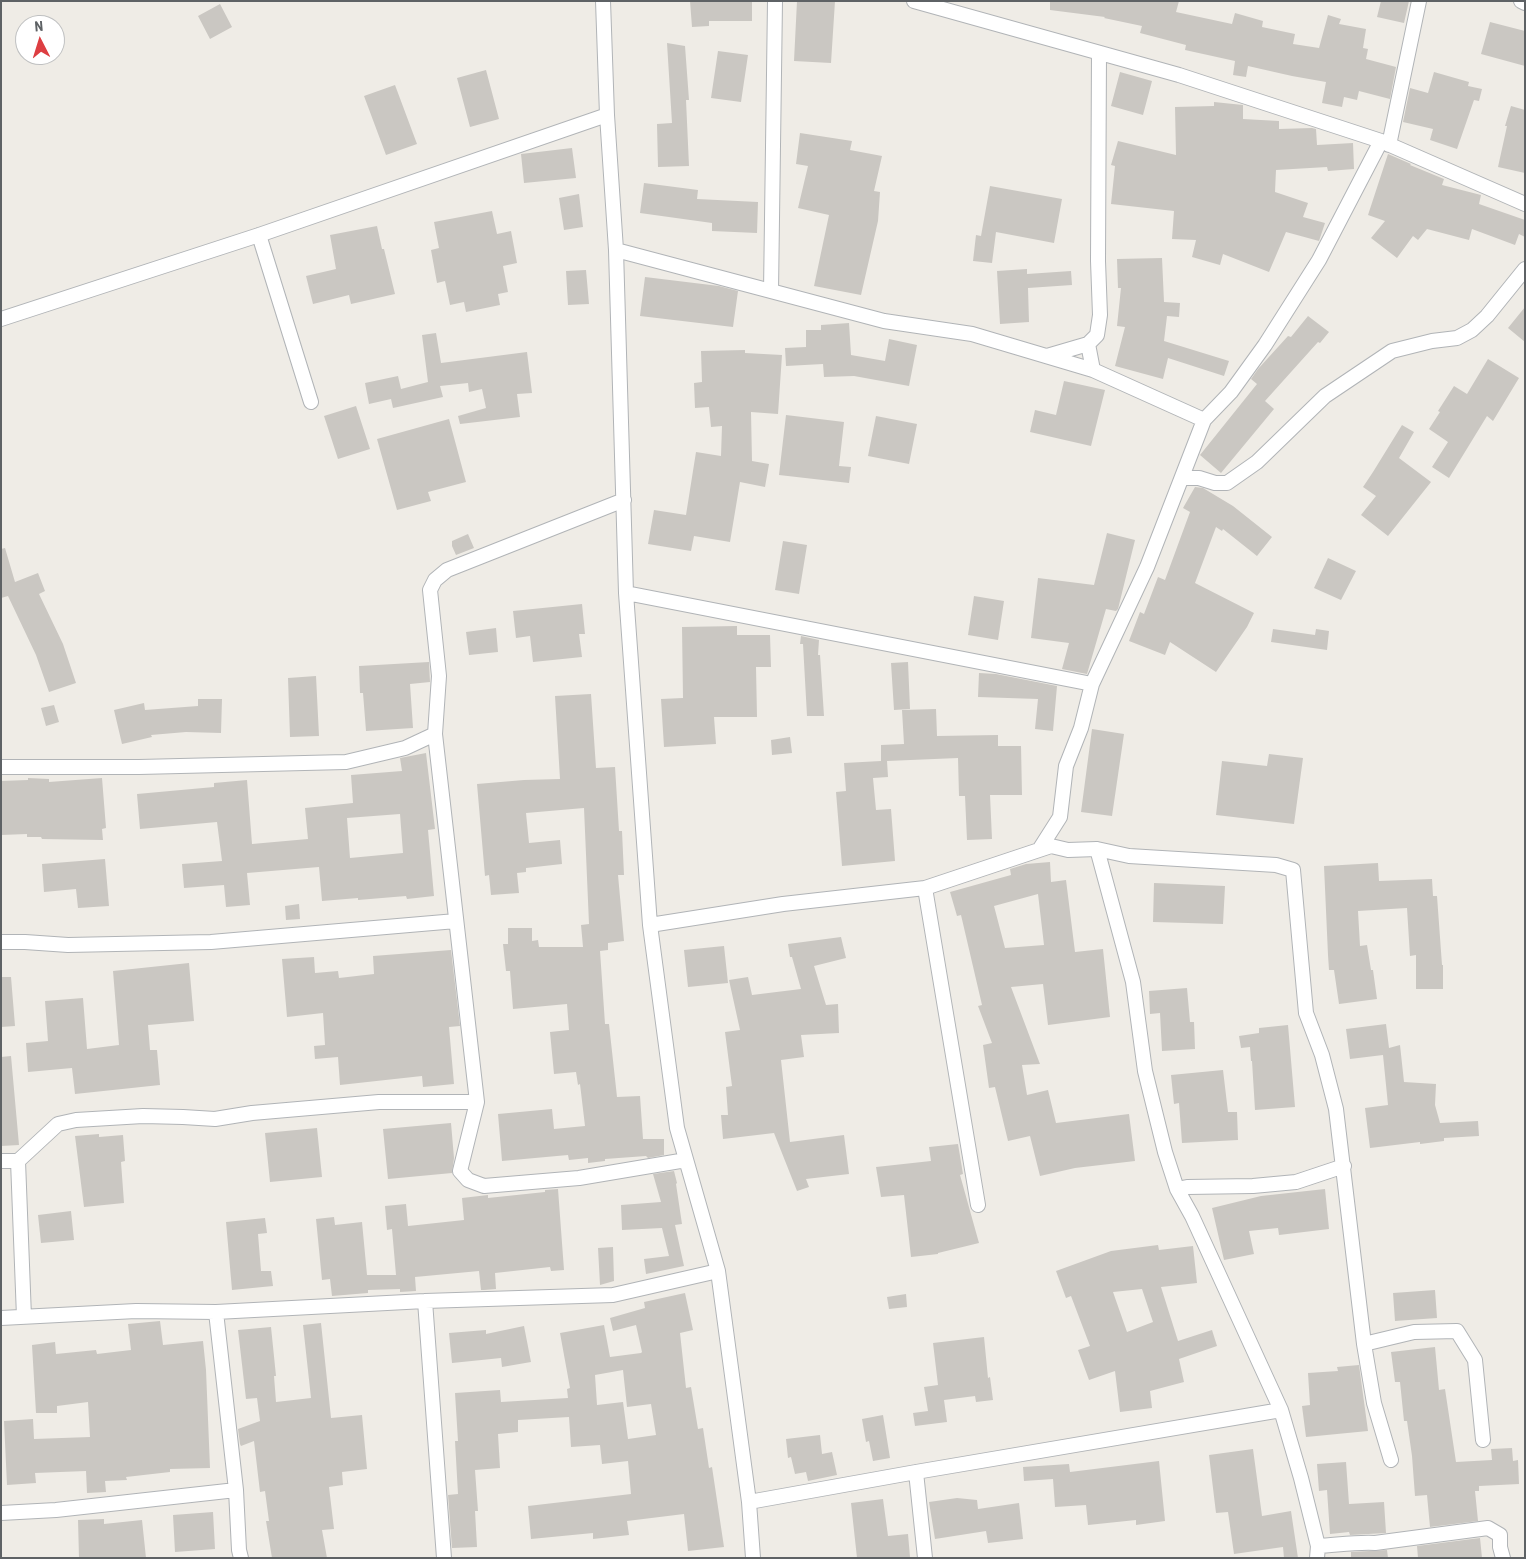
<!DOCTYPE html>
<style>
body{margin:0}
#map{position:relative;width:1526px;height:1559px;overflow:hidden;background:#efece6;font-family:"Roboto Condensed",sans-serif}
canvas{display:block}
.frame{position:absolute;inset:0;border:2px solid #5e6265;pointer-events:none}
.north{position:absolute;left:15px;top:15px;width:50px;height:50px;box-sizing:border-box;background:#fff;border:1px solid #bfc0c1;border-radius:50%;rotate:355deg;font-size:14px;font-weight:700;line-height:20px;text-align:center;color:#5e6265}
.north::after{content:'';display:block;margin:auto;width:18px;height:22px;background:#dd3e42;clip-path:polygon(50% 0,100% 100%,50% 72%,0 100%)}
</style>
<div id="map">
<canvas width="1526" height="1559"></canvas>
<div class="frame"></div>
<div class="north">N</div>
</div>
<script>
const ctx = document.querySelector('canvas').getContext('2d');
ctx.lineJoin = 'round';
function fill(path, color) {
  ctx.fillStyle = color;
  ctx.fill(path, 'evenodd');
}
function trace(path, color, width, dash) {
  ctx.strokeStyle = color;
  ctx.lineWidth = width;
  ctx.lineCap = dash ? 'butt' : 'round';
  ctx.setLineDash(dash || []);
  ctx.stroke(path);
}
fill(new Path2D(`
 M690,1H752V21H709V26L692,27Z
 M797,1H835L831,63L794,61Z
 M1050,1H1179L1176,12L1232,24L1235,13L1263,21L1262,27L1295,34L1293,44L1319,48L1328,15L1341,19L1339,24L1366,29L1363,48L1368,49L1366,59L1396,67L1390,99L1359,91L1357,100L1344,97L1342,107L1322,103L1326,82L1292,76L1248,66L1246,77L1233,75L1235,61L1185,50L1186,45L1140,33L1142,26L1104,18L1105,17L1050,10Z
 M1381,1H1409L1404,23L1377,17Z
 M220,4L232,27L210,39L198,16Z
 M1490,22L1525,31V66L1481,54Z
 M667,43L685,46L689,100H686L689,166L658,167L657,124L672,123Z
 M718,51L748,55L741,102L711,98Z
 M486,70L499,119L470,127L457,78Z
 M1120,72L1152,81L1143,115L1111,106Z
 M1434,72L1469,82L1468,86L1482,89L1479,101L1474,100L1457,149L1430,140L1433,129L1403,122L1410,88L1428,93Z
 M395,85L417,144L386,155L364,96Z
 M1214,102L1243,105V119L1279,121V129L1312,128L1316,129L1317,145L1353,143L1354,169L1328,171L1327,167L1276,170L1275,192L1308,203L1303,217L1325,223L1319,241L1286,232L1269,272L1223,254L1220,265L1192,257L1196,240L1172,239L1174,211L1111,204L1115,166L1111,165L1118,141L1176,155L1175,107L1214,106Z
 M1511,106L1525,110V173L1498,167L1507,126H1505Z
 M800,133L852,141L850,150L882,156L874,191L880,192L878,221L861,295L814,286L829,215L798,208L808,166L796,164Z
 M572,148L576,178L524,183L521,154Z
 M1388,154L1411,164L1410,165L1444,179L1442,185L1481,195L1479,204L1525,220V237L1519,234L1515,245L1472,229L1469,240L1427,229L1418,240L1413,236L1397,258L1371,238L1385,221L1368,215Z
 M644,183L698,190L697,199L758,202L757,233L712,231V223L640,213Z
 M990,186L1062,199L1054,243L996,232L992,263L973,261L976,235L981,236Z
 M579,194L583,227L564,230L559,198Z
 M492,211L497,234L511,231L517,263L503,266L508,292L498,294L500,305L466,312L464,302L450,305L445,281L437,283L431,250L439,248L434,222Z
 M377,226L382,249H384L395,294L351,304L349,295L313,304L306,276L336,269L330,235Z
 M1162,258L1164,302L1180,303L1179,317L1167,316L1164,341L1229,361L1224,376L1168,358L1163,379L1115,366L1125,327L1117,326L1121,288H1118L1117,259Z
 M1027,269V274L1071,271L1072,285L1028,288L1029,322L1000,324L997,271Z
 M586,270L589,304L568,305L566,271Z
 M645,277L719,286L738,291L733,327L640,316Z
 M1525,307V342L1508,328Z
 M1308,316L1329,332L1320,343L1318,342L1265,401L1274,409L1221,473L1200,455L1257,384L1251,379L1258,369L1288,336L1291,337Z
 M849,323L851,355L885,361L889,339L917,345L909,386L854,376L824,377L823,364L786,366L785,348L806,347V330H821V325Z
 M436,333L441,363L527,352L532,393L517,394L520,417L460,424L458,416L486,408L482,389L469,392L468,383L440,386L443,397L393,408L391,399L369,404L365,383L398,376L401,389L428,382L422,335Z
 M745,350V353L782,355L778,414L751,412L752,461L769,464L765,487L740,482L730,542L694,536L691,551L648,544L654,510L686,515L696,452L721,456L722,426L711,427L709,407L695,408L694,383L702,382L701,351Z
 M1488,359L1519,378L1493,421L1487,416L1449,478L1432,467L1448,442L1429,429L1440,412L1438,411L1454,386L1467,394Z
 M1064,381L1105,390L1091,446L1030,432L1035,410L1056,415Z
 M356,406L370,449L338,459L324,416Z
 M786,415L844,422L839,466L851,467L849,483L779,475Z
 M876,416L917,424L909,464L868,456Z
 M449,419L466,482L428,492L431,501L397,510L377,439Z
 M1402,425L1414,432L1399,458L1431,482L1388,536L1361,515L1376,496L1363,487L1373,472Z
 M1195,487L1203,488L1233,506L1272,537L1257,556L1223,529L1222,531L1216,527L1195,583L1254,613L1247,627L1216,672L1170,642L1165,655L1129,641L1140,612L1144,614L1158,577L1165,580L1190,512L1183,508Z
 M1107,533L1135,540L1118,609L1116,611L1106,609L1087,674L1062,669L1069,643L1031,638L1038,578L1094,585Z
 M468,534L474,548L456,555L452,546V541Z
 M783,541L807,545L799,594L775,590Z
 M5,548L15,582L38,573L45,591L39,594L63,644L76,683L49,692L36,655L8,596L1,598V549Z
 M1328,558L1356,571L1341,600L1314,588Z
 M974,596L1004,601L998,640L968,635Z
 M582,604L585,634H579L582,657L533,662L530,636L516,638L513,611Z
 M737,626V635H770L771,667H756L757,717H714L716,744L664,747L661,699L683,698L682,627Z
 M496,628L498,652L469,655L466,632Z
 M1273,629L1315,635L1316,629L1329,631L1327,650L1271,642Z
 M801,636L819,640L818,655H820L824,716H807L803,644H800Z
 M429,662L430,682L410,684L413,728L366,731L363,693H360L359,666Z
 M908,662L910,709L894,710L891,663Z
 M979,673L996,674L1057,686L1053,731L1035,729L1038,699L978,697Z
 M316,676L319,736L290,737L288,678Z
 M591,694L596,768L615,767L619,831H622L624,875H618L624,941L608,943V950L600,951L605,1024H609L617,1097L640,1096L643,1139H664V1155L648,1158L646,1156L605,1159V1161L588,1163V1158L569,1160L568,1155L502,1161L498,1114L552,1109L554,1129L585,1126L580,1084L578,1085L576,1072L554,1074L550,1032L569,1030L567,1004L513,1009L510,971H506L503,944H508V928H532V941L538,940L539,947H583L581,925L589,924L584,808L526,813L529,843L560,840L562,864L526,868V872L517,873L519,893L491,895L489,875L485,876L477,784L524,780L560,779L555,696Z
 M198,699H222L221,733L186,732L151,735L152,737L122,744L114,710L144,703L145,710L198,706Z
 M54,705L59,722L46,726L41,708Z
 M936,709L937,736L998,735V746H1021L1022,795H990L992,839L967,840L965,796H959L958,758L887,761L888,777L873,778L876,810L891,809L895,861L842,866L836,792L846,791L844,763L881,761V745L904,744L902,710Z
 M1092,729L1124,734L1112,816L1081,812Z
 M790,737L792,753L772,755L771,740Z
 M426,753L435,829L428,830L434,896L407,899L406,896L358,900V898L322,901L319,867L247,873L250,905L226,907L224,885L184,888L182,864L222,861L217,822L140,829L137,794L214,787V783L247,780L252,844L308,839L305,808L353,803L351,775L402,771L400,758ZM400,814L403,853L350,858L347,818Z
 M1269,754L1303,758L1294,824L1216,815L1222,761L1267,766Z
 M28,778L49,779V782L102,778L106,828L102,829L103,840L42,839L41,837H27V834L1,835V781L28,780Z
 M105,859L109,906L78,908L76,889L44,892L42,864Z
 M1050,862L1051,882L1066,880L1075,952L1103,949L1110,1017L1048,1025L1043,984L1011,987L1040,1064L1022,1065L1027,1095L1048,1090L1056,1123L1129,1114L1135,1161L1075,1168L1040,1176L1030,1136L1008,1141L995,1087L989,1088L983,1045L992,1043L978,1006L982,1005L961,915L957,916L950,892L1011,875L1010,869L1026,864ZM1038,894L1044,945L1005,948L994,906Z
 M1378,863L1379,881L1432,879L1433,896H1437L1442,965H1443V989H1416V955L1410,956L1407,908L1358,911L1360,946L1367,945L1371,970H1373L1377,999L1339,1004L1334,970H1329L1328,955L1324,866Z
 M1154,883L1225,886L1223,924L1153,922Z
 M299,904L300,919L286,920L285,906Z
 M841,937L846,958L814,966L826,1005L838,1004L839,1033L801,1035L804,1057L781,1060L790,1142L844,1135L849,1174L806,1179L809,1187L797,1191L774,1133L723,1139L721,1115H728L726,1087L732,1086L725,1032L740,1030L729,980L748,977L752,995L801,989L792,957H790L788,944Z
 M724,946L728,983L688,987L684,950Z
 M451,950L460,1026L449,1027L454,1084L423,1087L422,1076L340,1085L338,1057L315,1059L314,1046L325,1045L323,1013L287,1017L282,959L314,957L315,973L338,971L339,978L374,974L373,956Z
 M189,963L194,1021L148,1025L150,1050H157L160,1085L75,1094L72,1068L28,1072L26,1043L48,1041L45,1001L83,998L87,1049L119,1045L113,971Z
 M1,977H11L15,1026L1,1027Z
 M1187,988L1190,1022H1194L1195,1049L1162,1051L1160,1013L1150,1014L1149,991Z
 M1386,1024L1389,1048L1400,1045L1404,1082L1436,1084L1435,1105L1440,1123L1478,1121L1479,1136L1444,1138V1141L1420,1144V1142L1370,1148L1365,1108L1388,1105L1383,1055L1350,1059L1346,1029Z
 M1288,1025L1295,1107L1255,1110L1252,1061H1251L1250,1047L1241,1048L1239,1036L1259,1033V1028Z
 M11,1056L19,1145L1,1146V1057Z
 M1223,1070L1228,1112H1237L1238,1140L1182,1143L1179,1103L1174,1104L1171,1075Z
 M451,1123L454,1158L452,1173L388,1179L383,1129Z
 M317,1128L322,1177L270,1182L265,1133Z
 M99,1134V1137L123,1135L125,1161L121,1162L124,1203L84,1207L75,1136Z
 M958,1144L963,1174L960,1175L979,1243L938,1253V1254L911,1257L904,1195L881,1197L876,1167L931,1161L929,1147Z
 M674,1171L677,1183L676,1184L682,1224L675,1225L684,1266L646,1274L644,1259L669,1256L662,1228L622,1230L621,1205L661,1202L653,1174Z
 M558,1189L564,1270L551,1271L550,1267L495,1273L496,1289L484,1290H481L479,1271L415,1277L416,1291L400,1292V1289L368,1290V1293L332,1296L330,1279L322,1280L316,1219L334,1217L335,1225L362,1222L367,1275H396L392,1229L387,1230L385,1206L406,1204L408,1226L464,1220L462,1198L488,1195V1198L545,1192V1190Z
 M1325,1189L1329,1229L1279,1235L1278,1228L1249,1231L1254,1254L1224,1260L1212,1208L1261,1196Z
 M71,1211L74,1240L41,1243L38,1215Z
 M265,1218L267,1233L258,1234L261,1271H271L273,1286L232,1290L226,1222Z
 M1158,1245L1159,1250L1193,1246L1197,1283L1161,1287L1178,1341L1212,1330L1217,1346L1179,1359L1184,1382L1150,1391L1152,1408L1120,1412L1115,1371L1089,1380L1078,1350L1090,1346L1071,1296L1066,1298L1056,1271L1111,1251ZM1142,1289L1153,1322L1127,1332L1113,1292Z
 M613,1247L614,1281L600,1285L598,1248Z
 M1435,1290L1437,1318L1395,1321L1393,1293Z
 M685,1293L693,1330L680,1333L686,1388L691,1387L698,1429L703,1428L709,1468L712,1467L724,1547L688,1551L684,1514L627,1521L629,1535L593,1539V1533L531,1539L528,1506L631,1494L628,1461L602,1464L600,1445L571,1447L569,1417L518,1420V1432L498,1434L500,1468L475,1470L478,1511H475L477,1547L452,1548L448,1495L458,1494L455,1441H458L455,1393L500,1390L501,1402L568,1398L567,1389L570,1388L560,1333L604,1325L610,1357L641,1353L642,1352L636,1325L613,1331L610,1318L645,1308L644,1302ZM623,1370L627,1407L651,1404L656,1435L628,1439L623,1402L597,1405L595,1375Z
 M906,1294L907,1307L889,1309L887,1297Z
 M160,1321L163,1345L203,1341L206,1370L210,1468L170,1469V1472L126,1477L127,1480L105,1481L106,1492L87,1493L86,1471L35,1473L36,1483L7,1485L4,1421L33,1419L34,1439L90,1437L88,1402L57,1406V1413H36L32,1345L55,1342L56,1354L96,1350L97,1354L131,1350L128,1324Z
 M321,1323L331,1418L362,1415L367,1469L342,1472L343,1485L329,1487L334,1529L322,1530L327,1558H272L266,1521H269L265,1491L260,1492L254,1441L241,1446L240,1444L238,1429L260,1421L257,1398L246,1399L238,1330L271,1327L276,1376H274L276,1402L311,1398L303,1325Z
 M524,1326L531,1362L502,1367L501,1358L452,1363L449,1333L486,1330V1334Z
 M984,1337L988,1378L990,1377L993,1400L976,1402L975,1396L944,1400L947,1422L915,1426L913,1413L928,1411L924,1387L938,1385L933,1343Z
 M1435,1347L1439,1390L1445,1389L1456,1462L1492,1460L1491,1449L1512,1448L1513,1461L1518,1460L1519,1484L1479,1486V1491H1475L1478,1521L1430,1527L1427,1495L1415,1496L1412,1456L1407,1421H1404L1400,1382H1395L1391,1352Z
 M1359,1365L1368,1431L1306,1437L1302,1406L1310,1405L1308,1373L1338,1371L1337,1367Z
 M883,1415L890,1458L873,1461L869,1441L866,1442L862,1419Z
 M820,1435L822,1454L832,1452L837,1475L808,1481L806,1472L795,1474L791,1457L788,1458L786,1439Z
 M1253,1449L1262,1516L1291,1511L1298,1558H1284L1283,1547L1234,1554L1228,1512L1216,1513L1209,1455Z
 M1159,1461L1165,1521L1136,1525V1520L1088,1525L1086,1505L1055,1507L1053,1479L1024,1481L1023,1467L1069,1464L1070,1472Z
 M1346,1462L1349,1504L1384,1502L1386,1533L1350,1535L1349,1532L1330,1534L1327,1490L1319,1491L1317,1464Z
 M957,1498L977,1500L978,1509L1019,1503L1023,1539L988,1543L986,1531L935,1539L929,1502Z
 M883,1499L888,1536L908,1534L910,1557L857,1558L851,1503Z
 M213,1512L215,1549L175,1552L173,1515Z
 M104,1519V1524L142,1520L146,1558H79L78,1520Z
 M1480,1538L1482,1558H1418L1417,1546Z
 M1387,1550L1388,1558H1351V1552Z`), '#cac7c2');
const minor = new Path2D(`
 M603,1L607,115L616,250L626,593L650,925L677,1128L718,1271L749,1502L753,1558
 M914,1L1179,75L1381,141L1525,204
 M1521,1L1525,3
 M1389,145L1419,1
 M259,235L311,402
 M616,250L884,321L972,334L1093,370L1204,420
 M771,291L775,1
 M1,319L259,235L607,115
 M1088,344L1093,370
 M1047,356L1088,344L1097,335L1100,315L1098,261L1099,53
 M1183,478H1199L1215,483H1227L1257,462L1325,396L1392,351L1432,341L1457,338L1472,330L1487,316L1525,269
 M624,500L447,570L435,580L430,590L439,676L435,734L477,1102L460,1171L468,1180L484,1186L579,1178L686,1160
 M626,593L1092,684
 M1,767H139L346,762L405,748L435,734
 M1097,849L1133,982L1145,1071L1165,1152L1177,1189L1192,1216L1281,1410L1301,1478L1318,1546L1317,1558
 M1039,850L1060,817L1066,766L1081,728L1092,684L1147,567L1204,420L1231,392L1265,345L1319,260L1381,141
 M925,888L978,1205
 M650,925L783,904L925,888L1051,846L1068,850L1097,849L1129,856L1276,865L1293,870L1306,1013L1322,1055L1336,1109L1364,1344L1374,1403L1391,1460
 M1,942H25L68,945L211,942L456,921
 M1,1161H18L58,1124L76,1120L143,1116L183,1117L215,1119L252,1113L379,1102H477
 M18,1161L24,1317
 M1177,1189L1187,1187L1253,1186L1296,1182L1344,1166
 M425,1301L444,1558
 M216,1312L236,1490L239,1550L241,1558
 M1,1318L136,1311L216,1312L425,1301L613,1295L718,1271
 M1364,1344L1414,1332L1457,1331L1475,1360L1483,1440
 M916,1472L925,1558
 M749,1502L916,1472L1281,1410
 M1,1513L56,1510L236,1490
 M1318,1546C1337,1545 1356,1542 1375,1543L1488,1528L1500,1535V1547L1503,1558`);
trace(minor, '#b1b4b7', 16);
trace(minor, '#fff', 14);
</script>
